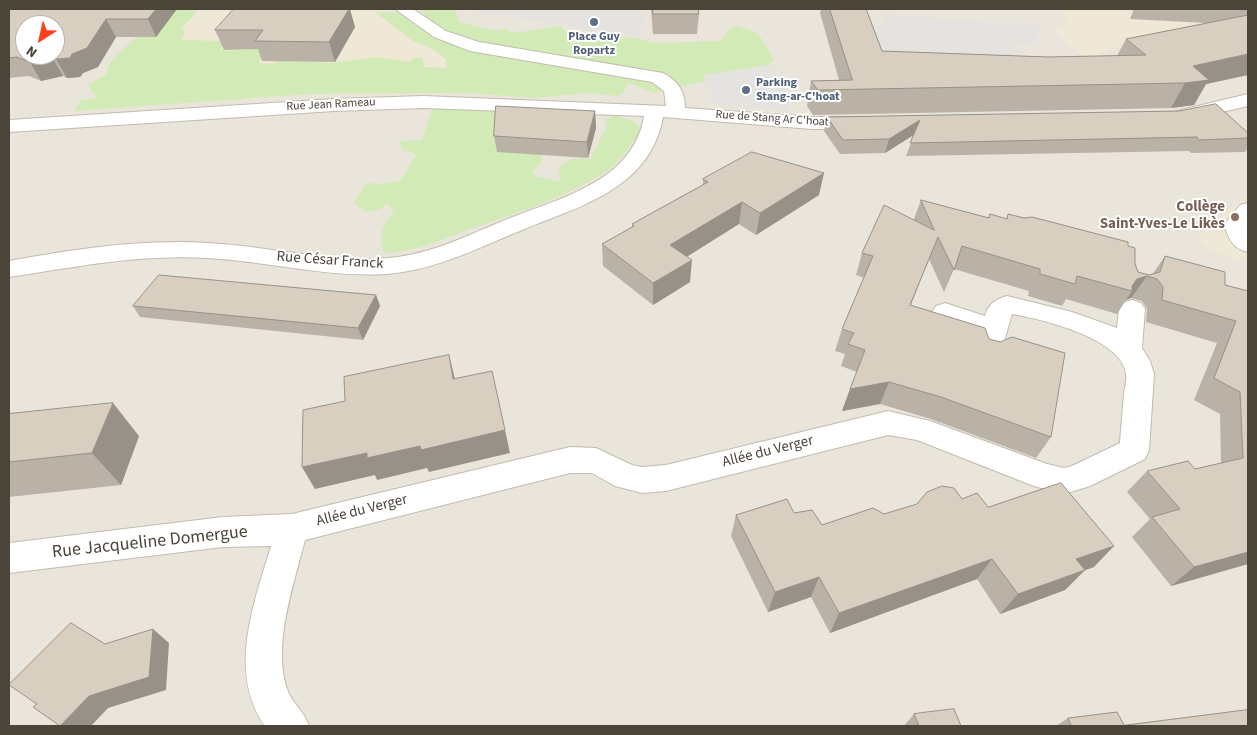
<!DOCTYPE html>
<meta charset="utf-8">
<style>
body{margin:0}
#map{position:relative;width:1257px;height:735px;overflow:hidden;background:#f6f3ec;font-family:"Source Sans 3",sans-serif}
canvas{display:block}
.frame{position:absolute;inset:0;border:10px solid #4b4439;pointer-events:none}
.north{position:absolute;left:15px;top:15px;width:50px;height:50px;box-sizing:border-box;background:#fff;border:1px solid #b7b4b0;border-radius:50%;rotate:215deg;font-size:14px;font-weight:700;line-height:20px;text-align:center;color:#4b4439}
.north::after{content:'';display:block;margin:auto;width:18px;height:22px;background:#fc3f1d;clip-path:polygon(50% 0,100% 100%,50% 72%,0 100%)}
</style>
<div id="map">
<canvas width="1257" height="735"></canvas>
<div class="frame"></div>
<div class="north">N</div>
</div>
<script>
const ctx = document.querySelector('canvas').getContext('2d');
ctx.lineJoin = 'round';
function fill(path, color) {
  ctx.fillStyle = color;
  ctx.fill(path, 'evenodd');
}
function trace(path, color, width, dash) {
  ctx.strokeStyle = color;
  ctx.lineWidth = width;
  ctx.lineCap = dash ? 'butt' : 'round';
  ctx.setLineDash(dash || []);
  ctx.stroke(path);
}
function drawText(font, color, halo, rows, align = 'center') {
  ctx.font = font + ' "Source Sans 3",sans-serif';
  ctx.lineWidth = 4;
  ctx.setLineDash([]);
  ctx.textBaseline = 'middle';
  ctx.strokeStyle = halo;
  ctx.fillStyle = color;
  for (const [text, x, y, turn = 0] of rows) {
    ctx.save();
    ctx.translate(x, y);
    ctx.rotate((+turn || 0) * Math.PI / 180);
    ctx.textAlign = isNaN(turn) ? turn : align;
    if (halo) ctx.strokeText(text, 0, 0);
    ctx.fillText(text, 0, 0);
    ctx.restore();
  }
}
fill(new Path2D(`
 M9,9H1248V726H9ZM25,25H55V55H25Z`), '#eae5da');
fill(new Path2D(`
 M1063,9H1213L1220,22L1097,53L1125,81L1106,80L1054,30L1067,21Z
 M379,10L416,32L505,72L92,102L96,80L177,12Z
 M1248,194V264L1206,248L1197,238Z`), '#efe8d6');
fill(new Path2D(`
 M166,9H199L181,29L185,32L181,40L228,41L220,49C231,53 239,49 249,49C255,48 261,49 267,49L258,63L274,64L278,61L332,63L377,57L410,62L413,58L422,57L424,67L447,68L446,59L429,47L413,41L375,12L399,13L414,25L424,27L431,22L421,11L424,9H455L459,22L497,31L505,29L513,33L561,26L569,36L572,43L604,36L636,38L653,43L721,41L727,32L737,26L758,33L774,60C755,76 726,73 703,75L705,81L654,93L628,83L624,92L618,96L587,93L536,98L466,93L312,94L74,111L81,100L97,98L88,85L106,74L110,62Z
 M520,108L544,134L541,163L532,171L537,177L549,178L556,182L562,179L558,174L562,164L573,159H590L606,128V120L614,115L633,121L642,130C630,145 621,162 605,172C567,197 521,211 479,226C447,237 418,252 384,253C379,233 382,226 394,211L387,204L380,209L366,212L354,203L366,183L382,184L400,181L417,154L403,150L399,141L422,140L432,109Z`), '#d2eab5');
fill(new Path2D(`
 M461,9H642L644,25L638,36Z
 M884,15L1036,25L1039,31L1034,43L1014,44L1032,64L882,72L869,25L886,24Z
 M769,65L789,98L788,111L715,104L703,75Z`), '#e5e3e0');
const minor = new Path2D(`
 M395,9H413L446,31L479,42L663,73C678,81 685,91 685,108L812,117H863L870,119L873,123L870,127L863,129H812L663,117C659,141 646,163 628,178C598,203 561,214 527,228C482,246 437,270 387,274C327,278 267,261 207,258C140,254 75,267 9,277V261C75,249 141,239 208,243C268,246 328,263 388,258C431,255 470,234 510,218C546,204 585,193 615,168C630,154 641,137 644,116L423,108L334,111L9,132V120L334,99L423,96L666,106L664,91L652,82L470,51L434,37Z
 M1248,94V106L1184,121L1177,119L1174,115L1177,111Z
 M1248,203V252C1233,249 1229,239 1224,225L1240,205Z
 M1007,296L1072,312L1117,328L1119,309L1123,303L1132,300L1141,303L1145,309L1142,348L1150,361L1154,374L1149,450L1145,459L1090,486L1064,494L1034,486L917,440L888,435L666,491L642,493L615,486L592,473H570L305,540C294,584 270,650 289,694C295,705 304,712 309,726H265C227,672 254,603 271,546L223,547L9,573V543L223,517L292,514L570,447L596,448L632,465L642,467L666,465L888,411L930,421L1047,464L1064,468L1072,466L1120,443C1121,426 1123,410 1124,393C1125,387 1127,380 1126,374C1122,338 1041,319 1012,314L1001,352L998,359L988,362L978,359L975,352L980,333L936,318L932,312L936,306L945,303L985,316C988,304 996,299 1007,296Z`);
trace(minor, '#c2bbae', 2);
fill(minor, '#fff');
fill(new Path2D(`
 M9,9H177L156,37H116L98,67L83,73L80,77L67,78L63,76L41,81L29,76L9,78Z
 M651,9H698L699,14L697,34H653Z
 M821,9H866L882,51L1048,57L1117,56L1126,39L1206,23L1130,19L1134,9H1248V75L1206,84L1194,105L1171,108L813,115L807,106L811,81L839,80L820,13Z
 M355,27L335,62L262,61L258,49L224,50L215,30Z
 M595,111L596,128L588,158L497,152L494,136Z
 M827,117L1248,133V148L1245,152L1191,153L1189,151L906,156L914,135L885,153L840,154L824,131Z
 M703,179L819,195L756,235L739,224L687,256L690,282L653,305L603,266L602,244L632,227V224L703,185Z
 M921,200L988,218L990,214L1006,219L1008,214L1128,246L1138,272L1149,275H1152L1165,256L1225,285L1247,291L1248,289V564L1171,586L1132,537L1150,519L1127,492L1147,471L1195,469L1221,463L1220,414L1194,400L1217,343L1146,322L1147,309L1142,301L1131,298L1126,300L1117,314L1066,299L1062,306L1028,296L1029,291L954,269L944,292L929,259L911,305L989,339L1051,437L1036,458L931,419L880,404L842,411L857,372L841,366L845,354L835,351L842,329L864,278L856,275L862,253L914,219Z
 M376,295L380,306L363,340L140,317L133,306Z
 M9,414L139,436L121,485L9,497Z
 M962,499L988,507L1094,567L1085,570L1065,590L1000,614L977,579L830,633L811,597L768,612L731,536L736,515L794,513L822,525L884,514Z
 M914,714L961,726H904Z
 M1068,718L1124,725L1248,726H1056Z`), '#bab2a6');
fill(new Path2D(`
 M156,9H177L156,37L148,19Z
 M349,9H350L355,27L335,62L329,42Z
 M106,19L116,37L98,67L83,73L80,77L67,78L56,59L72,54Z
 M1248,54V75L1206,84L1194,105L1171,108L1185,83L1193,66Z
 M52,57L63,76L41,81L30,62Z
 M595,111L596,128L588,158L587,142Z
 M920,120L915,134L885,153L889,139Z
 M824,173L819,195L756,235L760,213Z
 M742,202L739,224L669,268L670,245Z
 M692,260L690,282L653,305V283Z
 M1147,276L1131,298L1126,300L1132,291H1129L1137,279Z
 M376,295L380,306L363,340L358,328Z
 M449,355L455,379H453Z
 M889,382L880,404L842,411L850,389Z
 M113,403L139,436L121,485L92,453Z
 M505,430L510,453L429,472L427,468L377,480L375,475L315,489L302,467L367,453L420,446Z
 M1114,546L1094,567L1057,580L1076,559Z
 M1248,552V564L1171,586L1194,567Z
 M992,559L977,579L830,633L839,613Z
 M1085,570L1065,590L1000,614L1018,594Z
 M819,577L811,597L768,612L775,592Z
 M153,629L169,643L166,690L108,708L91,726H60Z`), '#979187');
const building = new Path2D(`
 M9,9H156L148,19H106L87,48L72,54L70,58L56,59L52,57L30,62L17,57L9,58ZM25,25H55V55H25Z
 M234,9H349L329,42L255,41L263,30H215Z
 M653,9H698L699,14H653Z
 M830,9H866L882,51L1048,57L1146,55L1126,39L1248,15V54L1193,66L1209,80L1185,83L818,90L811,81L852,80Z
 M1216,104L1248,133V138L1199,140L1197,137L910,143L920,120L889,139L843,140L827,117L1179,111Z
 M496,106L595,111L587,142L494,136Z
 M752,152L824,173L760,213L742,202L670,245L692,260L653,283L602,244L634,226L632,224L708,182L703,179Z
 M921,200L989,218L990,214L1007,219L1008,214L1024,218L1032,217L1128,242V246L1135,248V264L1138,272L1149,275L1160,272L1165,256L1225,272V285L1248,291V289V552L1194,567L1152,517L1180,509L1147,471L1188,461L1195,469L1243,458L1240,392L1214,378L1236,321L1162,300L1163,287L1157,279L1147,276L1137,279L1132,286V291L1077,276L1075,284L1040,274V269L962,246L954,270L938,237L910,305L985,328L989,339L1000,342L1012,337L1065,353L1051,437L941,397L889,382L850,389L865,350L848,344L854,333L842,329L873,256L862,253L884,205L934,230Z
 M159,275L376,295L358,328L133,306Z
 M449,355L453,379L492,371L505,430L421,450L420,446L367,458V453L302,467L303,410L345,401L344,377Z
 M113,403L92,453L9,462V414Z
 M1061,483L1114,546L1076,559L1085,570L1018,594L992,559L839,613L819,577L775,592L736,515L787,499L794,513L812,510L822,525L873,508L884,514L917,504L927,492L942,486L954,488L962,499L977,493L988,507Z
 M71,623L105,644L153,629L149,677L89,696L60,726L33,707L37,704L9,685Z
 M954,709L961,726H919L914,714Z
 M1248,710V726H1065L1071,725L1068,718L1117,712L1124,725Z`);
fill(building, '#d8cfc1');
trace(building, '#979187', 1);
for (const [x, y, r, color] of [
 [594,22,5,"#5c6f8a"],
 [746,90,5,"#5c6f8a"],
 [1235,217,5,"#8d6e63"]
]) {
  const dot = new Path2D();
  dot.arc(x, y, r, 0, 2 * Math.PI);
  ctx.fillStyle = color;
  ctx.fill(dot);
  trace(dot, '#fff', 2);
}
drawText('bold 12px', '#4e5e75', '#fff', [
 ["Place Guy",594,37],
 ["Ropartz",594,51],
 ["Parking",756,83,"left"],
 ["Stang-ar-C'hoat",756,97,"left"]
]);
drawText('12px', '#4b4439', '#fff', [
 ["Rue Jean Rameau",331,105,-3],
 ["Rue de Stang Ar C'hoat",772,119,4]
]);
drawText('bold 15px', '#785e54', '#fff', [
 ["Collège",1225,208],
 ["Saint-Yves-Le Likès",1225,225]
], 'right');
drawText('15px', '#4b4439', '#fff', [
 ["Rue César Franck",330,261,4],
 ["Allée du Verger",768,452,-14],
 ["Allée du Verger",362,511,-14]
]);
drawText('18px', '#4b4439', '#fff', [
 ["Rue Jacqueline Domergue",150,543,-6]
]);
</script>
